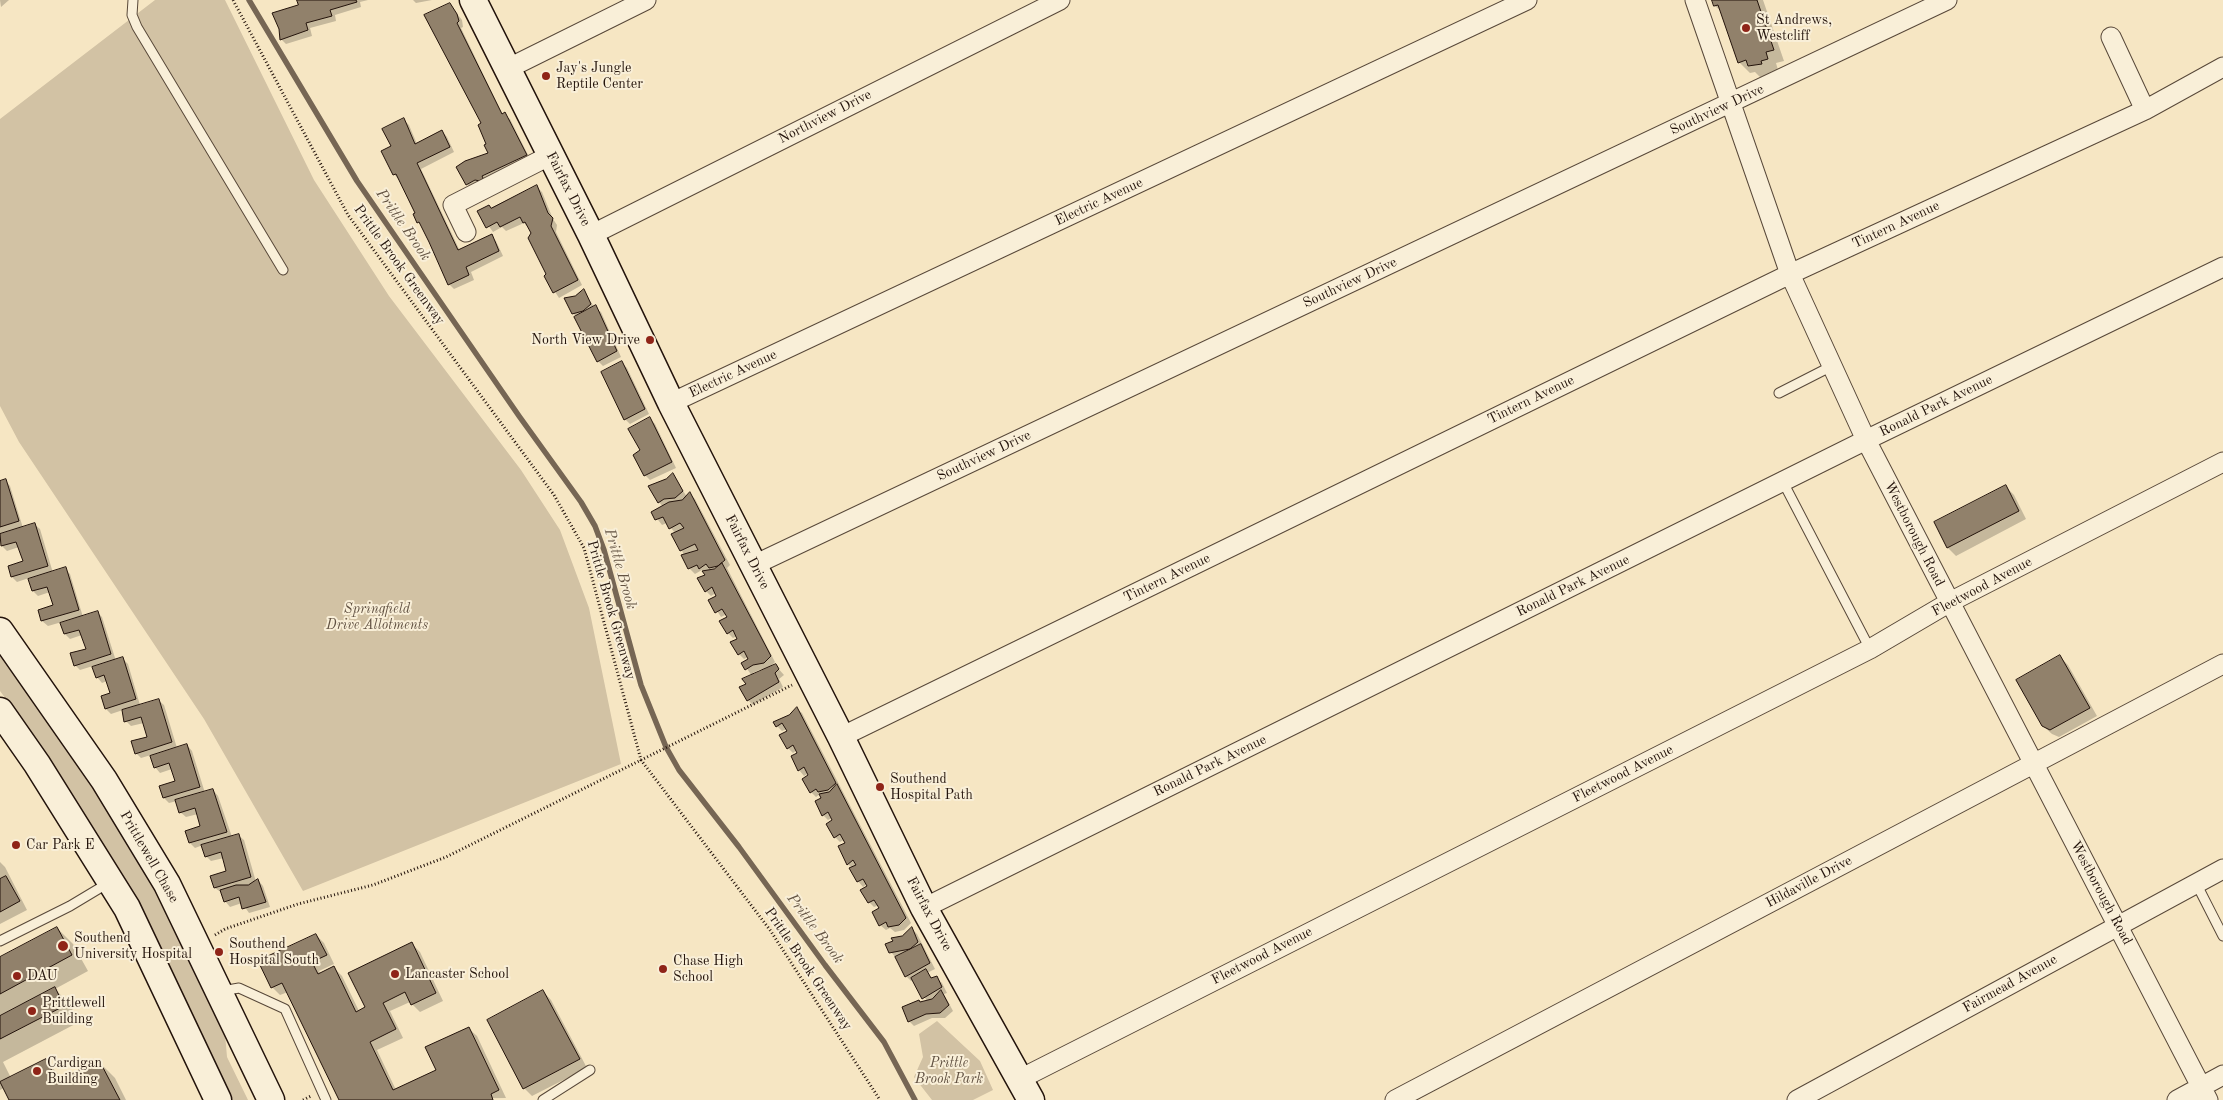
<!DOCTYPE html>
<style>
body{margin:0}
canvas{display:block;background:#f6e6c3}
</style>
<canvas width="2223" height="1100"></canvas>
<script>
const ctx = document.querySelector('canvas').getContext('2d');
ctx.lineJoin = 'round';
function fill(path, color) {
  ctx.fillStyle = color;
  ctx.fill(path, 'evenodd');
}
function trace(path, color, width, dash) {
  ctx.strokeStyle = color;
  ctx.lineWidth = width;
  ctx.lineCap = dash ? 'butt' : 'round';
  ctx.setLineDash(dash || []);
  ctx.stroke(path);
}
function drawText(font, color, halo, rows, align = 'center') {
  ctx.font = font + ' "Old Standard TT",serif';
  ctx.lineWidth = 4;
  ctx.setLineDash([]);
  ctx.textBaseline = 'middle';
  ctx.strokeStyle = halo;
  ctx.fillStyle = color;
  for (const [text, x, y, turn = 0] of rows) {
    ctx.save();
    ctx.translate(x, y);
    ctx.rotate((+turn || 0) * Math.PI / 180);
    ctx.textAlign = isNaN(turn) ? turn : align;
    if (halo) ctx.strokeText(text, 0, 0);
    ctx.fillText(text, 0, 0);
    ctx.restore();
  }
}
fill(new Path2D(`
 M155,0H225L314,180L389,296L521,470L560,530L589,608L621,764L303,891L204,719L19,442L0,406V119Z
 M0,645L147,867L224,1022L227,1057L248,1100H231L169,973L39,744L0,691Z
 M937,1021L980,1061L993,1090L973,1100H932L914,1077L923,1057L919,1034Z`), '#d2c2a4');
fill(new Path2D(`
 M0,0H9L1,7Z
 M298,0H368L360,2L361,7L335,15L336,21L310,28L312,36L286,44L281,39L300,6Z
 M413,0H432L416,3Z
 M1714,0H1763L1784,61L1776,63L1778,70L1771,72L1772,75L1760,77L1755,72L1750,73L1739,62L1722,12L1715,6Z
 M450,5L462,20L463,27L461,28L503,115L510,119L531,161L472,189L467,184L489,154Z
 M404,120L409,125L417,144L442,131L447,137L454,152L421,169L460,251L491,236L496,241L503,256L471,272L474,280L454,289L449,284L423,227L418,222L417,213L399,180L394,174L392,147Z
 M537,187L542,192L553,219L557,225L556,232L582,285L559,298L545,276L548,275L529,228L524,223L506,231L502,227L493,232L479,212L491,209Z
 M584,291L594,307L601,312L621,357L603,366L598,361L577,317L573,313L576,297Z
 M622,363L627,368L649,414L630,424L625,419Z
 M650,419L655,424L676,468L650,480L645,475L641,451Z
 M673,475L687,497L690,494L695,499L730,565L727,568L775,662L768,669L776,666L784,675L779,679L783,687L753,705L748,700V685L752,676L743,663L750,659L748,657L744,659L739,654L737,636L733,638L728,633L729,617L727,614L721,617L710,600L718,596L716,593L711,596L706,591L705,572L702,570L695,574L689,568L675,533L667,523L662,525L652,512L663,507L659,502L666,481ZM765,669L754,675L753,673L759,670Z
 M5,480L10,486L23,528L34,524L40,529L53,573L65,569L70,574L83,617L97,612L102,617L116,661L123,659L128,664L140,705L158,700L164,705L177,748L187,745L192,751L205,793L213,790L218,796L232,837L238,835L244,840L256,882L258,880L263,886L270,907L249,913L242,903L230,907L225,901L222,893L215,888L227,872L224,858L211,861L206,856L203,845L195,848L190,843L201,827L198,814L186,817L180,812L177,801L169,803L164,798L161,787L176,782L172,769L160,773L155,767L151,755L141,758L136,753L148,738L144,723L131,726L126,721L123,710L111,714L106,709L112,694L107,681L102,683L97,677L93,666L80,670L75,665L88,650L82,635L70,639L65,634L62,622L48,626L42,621L55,606L50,592L38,596L33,591L29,578L17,582L12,577L9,566L25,562L19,547L7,551L2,546L0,539V482Z
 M2006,487L2014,495L2026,519L1956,556L1948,548L1936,523Z
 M2060,657L2068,665L2097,716L2059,737L2052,734L2043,726Z
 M797,709L802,713L911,923L904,930L895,932L890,928L886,930L880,925V908L879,905L874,907L869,902V887L867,884L863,887L858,881L852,868L848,864L846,843L844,840L840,842L835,837L834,821L832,818L828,820L823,815V799L820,794L816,797L811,792L809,773L804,776L799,770L792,757L799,753L797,750L793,753L788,748L789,731L787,729L782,731L777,726Z
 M0,862L5,867L27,910L0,924Z
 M57,928L73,944L88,971L55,989L70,1005L79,1022L3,1062L11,1078L46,1061L63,1079L99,1062L115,1078L126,1100H11L4,1088L0,1090V959Z
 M912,929L917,934L935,969L927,973L932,979L936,977L942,983L947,993L944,994L953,1011L945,1018H932L914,1026L909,1021L921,1003L927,1001L914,980L911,981L906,976L896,958L891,952L903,937Z
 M316,935L324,943L334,964L319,971L321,974L334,968L342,976L359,1011L366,1008L412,944L420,952L443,1001L420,1012L410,1002L390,1011L403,1038L377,1050L396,1090L438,1070L468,1028L477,1036L506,1098L340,1100L288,992L280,995L272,987Z
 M543,991L551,1000L587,1068L532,1096L524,1088L488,1020Z`), '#0003');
trace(new Path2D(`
 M249,0L357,181L519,416L581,502L595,526L604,550L641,685L666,747L679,770L739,847L825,965L884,1042L915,1100`), '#766654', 5.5);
const building = new Path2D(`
 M297,0H356L357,2L330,10L332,16L306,23L308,30L280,40L279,29L272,13L298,5Z
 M1712,0H1757L1774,50L1766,52L1768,59L1761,61L1762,64L1748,66L1746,60L1738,63L1718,5L1714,6Z
 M450,3L457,14L459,21L457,23L502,114L505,112L527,155L482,176L483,178L480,181L475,180L466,185L456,167L465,161L488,153L484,145L486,144L478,125L481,123L424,15Z
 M404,118L415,144L442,130L450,147L417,163L458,250L492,234L499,251L466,267L469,275L448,285L429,242L419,222L417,223L413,214L415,213L396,174L393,175L381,151L391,146L382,129Z
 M537,185L548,213L553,218L551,226L578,280L553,293L544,276L546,274L528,238L531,233L525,222L523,223L520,217L500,227L497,222L486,228L477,211L489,205L491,208Z
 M584,289L591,304L583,311L572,314L564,298L575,296Z
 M596,305L617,351L597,362L574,317Z
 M622,361L645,409L624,420L601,372Z
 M650,417L672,462L644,476L633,455L640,450L628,429Z
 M673,473L683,491L675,498L664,499L658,503L648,486L666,479Z
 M6,479L19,521L0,527V481Z
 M2006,485L2019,511L1947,548L1934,522Z
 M690,492L725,560L718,566L709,568L706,564L699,569L697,565L688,569L681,555L698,550L695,544L680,551L671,534L684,528L680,523L669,529L663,517L655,520L651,512L669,502L682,500Z
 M35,523L48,566L11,577L8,566L23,561L16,542L1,546L0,534Z
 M722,563L771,656L764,663L753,665L745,670L741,663L748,659L744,651L738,655L730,642L737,639L733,630L727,634L719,621L727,617L722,609L715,613L708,600L716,596L712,587L705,592L697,578L705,575L702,571L714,569Z
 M66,567L79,610L41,621L38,610L53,605L47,587L32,591L28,579Z
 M98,611L111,654L74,666L70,653L86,649L79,630L64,634L60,623Z
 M2060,655L2090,708L2050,730L2042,726L2016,680Z
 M123,657L136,699L105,709L101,696L110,693L104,675L96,678L92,667Z
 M776,664L779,669L775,673L779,682L747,701L739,687L746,684L742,679Z
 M159,699L172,742L135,754L131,741L147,737L141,717L124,722L122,710Z
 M797,707L836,783L828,790L818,792L816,789L810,793L802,779L808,775L804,767L798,771L791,756L797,753L793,745L787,749L779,735L787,731L782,723L776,727L773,722L789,715Z
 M187,744L200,787L163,798L159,786L175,781L169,763L154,768L150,756Z
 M837,784L906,918L899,925L888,927L886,922L879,926L872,912L879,908L874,900L868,903L860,890L867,886L863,879L857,882L849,868L856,865L853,860L847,865L838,846L845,843L840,834L834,838L826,824L832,820L828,812L822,816L815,801L821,798L819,794L829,792Z
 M213,789L227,832L189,843L185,831L200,826L195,808L179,813L175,800Z
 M239,834L251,877L214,888L210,876L226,871L221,852L205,857L201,845Z
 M6,876L20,901L0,912V879Z
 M258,879L266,902L242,909L239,897L224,902L220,890L236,885H248Z
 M57,927L72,955L0,994V957Z
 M912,927L918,942L910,949L889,953L885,944L893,941L891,938L902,936Z
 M316,934L327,955L312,962L318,974L334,966L356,1012L365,1007L348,973L412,942L436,993L411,1005L405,992L383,1003L396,1029L370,1042L393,1090L436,1070L425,1047L469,1027L499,1090L491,1094L493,1100H339L282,983L271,988L258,961Z
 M921,944L930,963L905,977L895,957Z
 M926,969L931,978L937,976L942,987L922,999L911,978Z
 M55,987L64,1006L0,1039V1016Z
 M543,990L580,1059L523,1089L487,1020Z
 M941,990L949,1005L940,1013L926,1014L908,1022L902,1007L919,1000L920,1002L932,999Z
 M46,1059L57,1081L99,1060L120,1100H9L0,1082Z`);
fill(building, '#91816b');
trace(building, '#23130b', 1);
const lane = new Path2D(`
 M133,0L132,15L137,27L283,270
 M1779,393L1832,366
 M1783,482L1870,649
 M2196,883L2223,936
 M0,941L70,906L110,882
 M222,991L239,988L285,1009L326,1100
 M543,1100L590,1070`);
const street = new Path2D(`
 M1695,0L1790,274L1866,440L2208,1100
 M2111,37L2145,110
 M507,69L646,0
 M466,232L453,205L551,155
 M591,235L1060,0
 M671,403L1527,0
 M754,565L1947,0
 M841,737L1790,274L2145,110L2223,67
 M924,908L1866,440L2223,267
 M1020,1079L1870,649L1950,602L2223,462
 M1395,1100L2223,664
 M1797,1100L2223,869
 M2177,1100L2223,1075`);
const secondary = new Path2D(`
 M473,0L591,235L671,403L841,737L924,908L1031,1100
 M0,631L104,780L167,884L271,1100
 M0,711L37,764L127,908L218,1100`);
trace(lane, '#584839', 11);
trace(street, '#584839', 21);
trace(secondary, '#23130b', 29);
trace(new Path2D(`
 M233,0L348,215L554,495L584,548L641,760L770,930L880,1100
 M215,935L225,929L298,904L373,885L446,857L792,685
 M303,1100L311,1096`), '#23130b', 3, [1, 2.5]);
trace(lane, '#f9efd8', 9);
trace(street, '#f9efd8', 19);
trace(secondary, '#f9efd8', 26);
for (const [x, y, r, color] of [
 [1746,28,5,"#8f2418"],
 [546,76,5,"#8f2418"],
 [650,340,5,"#8f2418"],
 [880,787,5,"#8f2418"],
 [16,845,5,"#8f2418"],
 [63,946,6,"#8f2418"],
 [219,952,5,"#8f2418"],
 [663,969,5,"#8f2418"],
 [395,974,5,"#8f2418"],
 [17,976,5,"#8f2418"],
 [32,1011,5,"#8f2418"],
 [37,1071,5,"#8f2418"]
]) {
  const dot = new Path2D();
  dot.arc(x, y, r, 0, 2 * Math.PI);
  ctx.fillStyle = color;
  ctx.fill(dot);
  trace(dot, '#f9efd8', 2);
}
drawText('14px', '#23130b', '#f9efd8', [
 ["St Andrews,",1756,20],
 ["Westcliff",1756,36],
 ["Jay's Jungle",556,68],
 ["Reptile Center",556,84],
 ["North View Drive",640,340,"right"],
 ["Southend",890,779],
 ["Hospital Path",890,795],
 ["Car Park E",26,845],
 ["Southend",74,938],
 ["University Hospital",74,954],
 ["Southend",229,944],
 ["Hospital South",229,960],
 ["Chase High",673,961],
 ["School",673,977],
 ["Lancaster School",405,974],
 ["DAU",27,976],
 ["Prittlewell",42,1003],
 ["Building",42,1019],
 ["Cardigan",47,1063],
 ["Building",47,1079]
], 'left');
drawText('14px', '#23130b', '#f9efd8', [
 ["Southview Drive",1717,110,-25],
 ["Northview Drive",825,117,-27],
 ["Fairfax Drive",568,189,63],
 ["Electric Avenue",1099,202,-25],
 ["Tintern Avenue",1896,225,-25],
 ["Prittle Brook Greenway",399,265,54],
 ["Southview Drive",1350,283,-25],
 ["Electric Avenue",733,374,-25],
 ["Tintern Avenue",1531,400,-26],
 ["Ronald Park Avenue",1936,406,-26],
 ["Southview Drive",984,456,-25],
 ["Westborough Road",1914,534,63],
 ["Fairfax Drive",747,552,63],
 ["Tintern Avenue",1167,578,-26],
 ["Ronald Park Avenue",1573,586,-26],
 ["Fleetwood Avenue",1982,587,-28],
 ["Prittle Brook Greenway",611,610,74],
 ["Ronald Park Avenue",1210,766,-26],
 ["Fleetwood Avenue",1623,774,-27],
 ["Prittlewell Chase",149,857,60],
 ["Hildaville Drive",1809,882,-28],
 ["Westborough Road",2101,893,62],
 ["Fairfax Drive",929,914,62],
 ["Fleetwood Avenue",1262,956,-27],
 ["Prittle Brook Greenway",808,969,56],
 ["Fairmead Avenue",2010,984,-29]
]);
drawText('italic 14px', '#605041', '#f9efd8', [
 ["Springfield",377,609],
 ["Drive Allotments",377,625],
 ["Prittle",949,1063],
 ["Brook Park",949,1079]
]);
drawText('italic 15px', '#625241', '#f9efd8', [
 ["Prittle Brook",403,225,55],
 ["Prittle Brook",620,569,74],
 ["Prittle Brook",815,929,53]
]);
</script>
